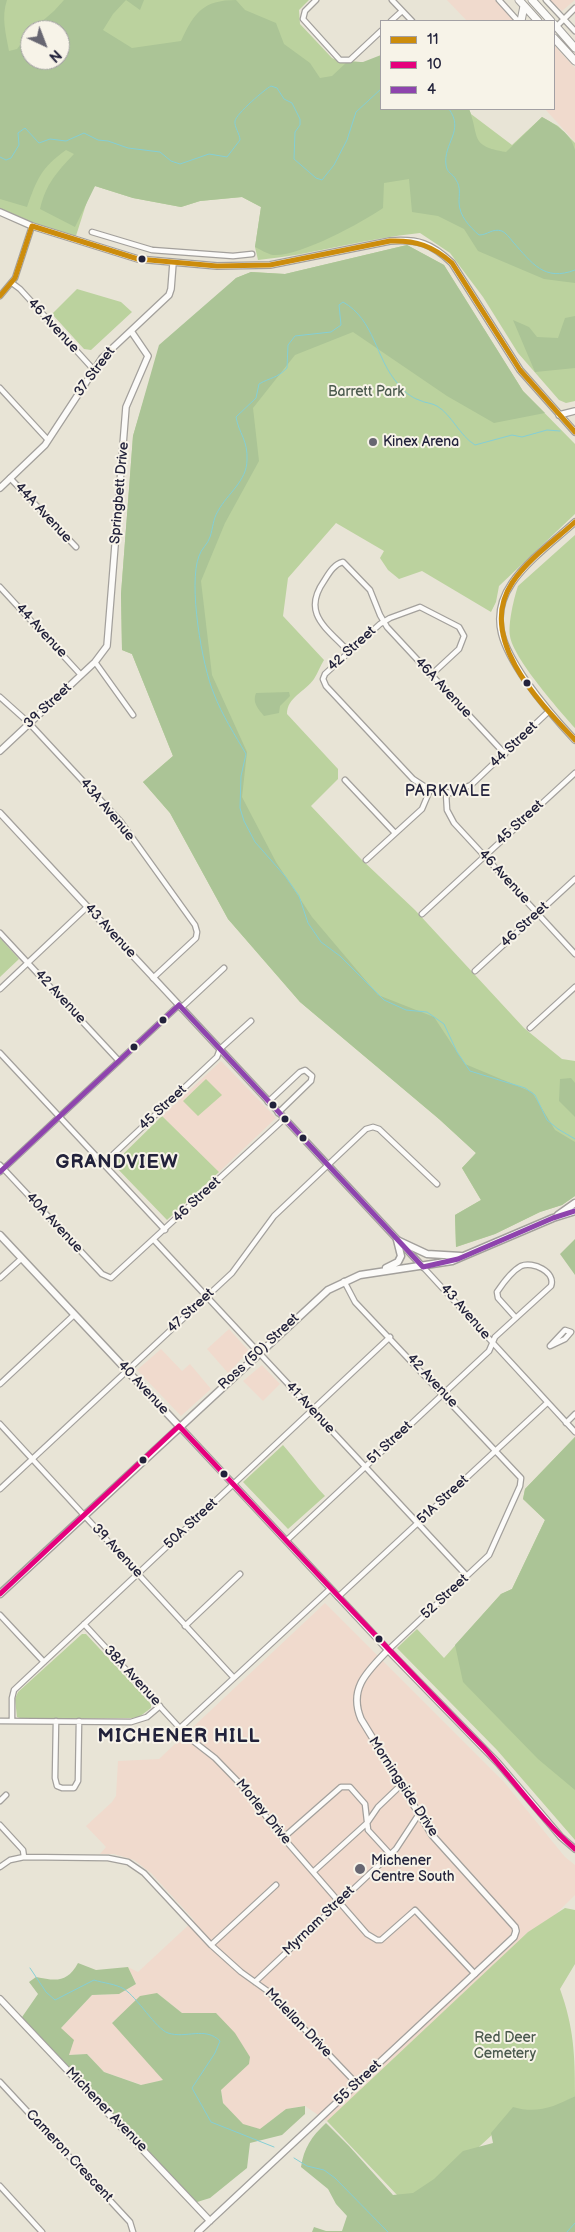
<!DOCTYPE html>
<style>
body{margin:0}
#map{position:relative;width:575px;height:2232px;overflow:hidden;background:#e8e4d6;font-family:"Balsamiq Sans",sans-serif}
canvas{display:block}
.legend{position:absolute;left:380px;top:20px;width:175px;height:90px;box-sizing:border-box;background:#f7f3e8;border:1px solid #a29fa3;margin:0;padding:6px 9px;list-style:none;font-size:15px;color:#22223b}
.legend li{display:flex;align-items:center;gap:10px;height:25px}
.legend b{width:25px;border:1px solid #a29fa3}
.north{position:absolute;left:20px;top:20px;width:50px;height:50px;box-sizing:border-box;background:#f7f3e8;border:1px solid #a29fa3;border-radius:50%;rotate:137deg;font-size:14px;font-weight:700;line-height:20px;text-align:center;color:#22223b}
.north::after{content:'';display:block;margin:auto;width:18px;height:22px;background:#676671;clip-path:polygon(50% 0,100% 100%,50% 72%,0 100%)}
</style>
<div id="map">
<canvas width="575" height="2232"></canvas>
<ul class="legend">
<li><b style="height:6px;background:#cc8c0c"></b>11</li>
<li><b style="height:6px;background:#e5007d"></b>10</li>
<li><b style="height:6px;background:#8e44ad"></b>4</li>
</ul>
<div class="north">N</div>
</div>
<script>
const ctx = document.querySelector('canvas').getContext('2d');
ctx.lineJoin = 'round';
function fill(path, color) {
  ctx.fillStyle = color;
  ctx.fill(path, 'evenodd');
}
function trace(path, color, width, dash) {
  ctx.strokeStyle = color;
  ctx.lineWidth = width;
  ctx.lineCap = dash ? 'butt' : 'round';
  ctx.setLineDash(dash || []);
  ctx.stroke(path);
}
function drawText(font, color, halo, rows, align = 'center') {
  ctx.font = font + ' "Balsamiq Sans",sans-serif';
  ctx.lineWidth = 4;
  ctx.setLineDash([]);
  ctx.textBaseline = 'middle';
  ctx.strokeStyle = halo;
  ctx.fillStyle = color;
  for (const [text, x, y, turn = 0] of rows) {
    ctx.save();
    ctx.translate(x, y);
    ctx.rotate((+turn || 0) * Math.PI / 180);
    ctx.textAlign = isNaN(turn) ? turn : align;
    if (halo) ctx.strokeText(text, 0, 0);
    ctx.fillText(text, 0, 0);
    ctx.restore();
  }
}
fill(new Path2D(`
 M447,0H495L513,20L467,21Z
 M549,0H575L562,11Z
 M554,45L575,68V142L545,109H554Z
 M221,1061L276,1118L219,1172L162,1116Z
 M229,1329L249,1351L228,1373L207,1349Z
 M161,1349L182,1371L190,1364L211,1389L181,1416L137,1370Z
 M262,1365L280,1384L263,1401L243,1381Z
 M325,1603L504,1782L565,1857L575,1865V1895L554,1916L528,1932L327,2121L305,2106L286,2109L260,2129L243,2125L223,2103L221,2089L249,2064L216,2013H182L157,1993L112,2022L164,2080L142,2085L104,2072L87,2054L68,2055L61,2028L92,1995L119,1994L136,1984L128,1967L138,1972L194,1920L151,1873L134,1860L114,1854H100L106,1847L86,1826L112,1802L116,1796L118,1761L159,1759Z`), '#f0dacd');
fill(new Path2D(`
 M0,0H309L299,10L300,24L332,58L343,63L352,61L377,64L381,109H469L471,114L512,145L542,117L558,126L575,143V401L566,403L559,400L518,353L483,297L450,253L420,233C365,238 313,255 258,260L255,247L261,207L242,197L200,201L181,207L133,198L95,186L89,195L75,239L0,212ZM30,30H60V60H30Z
 M407,245L444,265L523,391L575,444V514L499,586L496,602L491,612L422,571L399,579L388,570L380,558L384,551L336,523L288,578L283,616L324,660C320,666 318,673 314,679C305,692 287,697 287,714L338,769V779L311,806L361,859L415,910L524,1028L562,1059L575,1061V1196L562,1205L540,1212L495,1234L456,1247L455,1215L481,1200L462,1168L476,1153L439,1119L300,1002L228,919L170,813L143,782L173,756L132,654L122,650L121,594L133,436L153,369L236,278L251,272L285,274Z
 M77,289L121,302L132,312L91,350L84,349L52,314Z
 M575,535V728C559,710 513,658 510,636C508,623 514,598 518,586Z
 M0,938L19,959L0,977Z
 M206,1079L222,1095L198,1116L183,1101Z
 M162,1116L219,1172L167,1220L113,1164Z
 M575,1437V1840L497,1750L397,1648L417,1629L444,1658L501,1594L512,1589L545,1520L523,1499L525,1489Z
 M283,1445C298,1462 309,1479 325,1496L288,1529L243,1482Z
 M82,1634H86L151,1704V1708L139,1717L132,1718L22,1719L17,1717L15,1699L18,1692Z
 M565,1908L575,1910V1964L560,1989C574,2028 575,2055 575,2096L549,2111L517,2112L420,2201L397,2195L327,2121L528,1932Z`), '#bbd29e');
fill(new Path2D(`
 M0,0H7C1,17 6,34 9,51L17,49L30,33V60H60V30H32L54,11L64,0H144L140,10L126,0L113,14L103,30L132,48L181,41C194,13 203,0 236,0L245,10L276,23L284,44L310,63L320,78L332,76L347,62H363L381,55V109H469C480,137 469,146 506,152L542,117C556,125 571,133 575,150V283L544,279L478,251L464,229L438,216L412,212L409,179L384,183L383,208C361,223 299,257 273,255C267,254 260,249 255,247L261,207L242,197L200,201L181,207L133,198L95,186L75,227L40,209C46,184 56,173 74,154L66,150C41,168 37,179 27,207L0,199Z
 M407,245L444,265L523,391L545,413L494,423L447,396L353,332L295,355L253,408L259,461L225,523L201,581L212,675L247,752L242,797L276,862L312,917L378,995L434,1017L465,1064L532,1092L555,1130L575,1142V1196L562,1205L540,1212L495,1234L456,1247L455,1215L481,1200L462,1168L476,1153L439,1119L300,1002L228,919L170,813L143,782L173,756L132,654L122,650L121,594L133,436L159,345L236,278L251,272L285,274Z
 M575,316V368L535,372L513,320L529,327L537,337L558,338L565,318Z
 M289,692L290,696L280,706L279,713L264,716C258,709 252,702 256,693Z
 M571,1078L575,1083V1117L559,1101L560,1079Z
 M575,1239V1275L560,1254Z
 M575,1437V1790L538,1759L463,1682L455,1645L501,1594L512,1589L545,1520L523,1499L525,1489Z
 M78,1963L96,1970L128,1967L136,1984L119,1994L92,1995L61,2028L74,2040L69,2055L87,2054L104,2072L141,2085L163,2080L112,2023L140,1996L157,1993L182,2013H216L235,2033L250,2057L249,2064L221,2090L223,2103L243,2124L260,2129L286,2109L305,2106V2114L282,2135L250,2143L247,2168L210,2198L194,2203L20,2020L38,1994L29,1982L36,1977C56,1981 67,1983 78,1963Z
 M575,2096V2232H312L314,2227L326,2231H342L347,2216L336,2204L328,2189L301,2167C304,2148 311,2137 326,2123L349,2146L393,2195L413,2193L434,2179L463,2151L493,2143L491,2133L513,2107C537,2114 554,2107 575,2096Z`), '#abc496');
trace(new Path2D(`
 M449,109C465,131 443,143 446,165C447,174 453,173 456,180C461,187 459,195 459,202C459,216 470,227 479,235C488,235 492,228 502,231C506,233 510,238 513,242C532,263 544,282 575,270
 M0,157L6,160L11,158L19,145L18,133L25,128L39,143L50,139L66,141L84,133L98,140L108,141L128,148L160,152L171,161L180,164L209,154L227,157L240,140C240,134 234,127 235,121C236,114 265,89 271,86L277,88L284,99L292,103L300,119V125L295,132L294,159L316,178L322,180L334,165L347,140L356,112L381,89
 M560,431L547,430L522,437L512,435L475,445C459,435 452,415 437,406C432,403 425,403 419,400C412,398 402,390 398,384C375,358 375,320 343,302L339,305L341,325L331,332L295,336L288,345L287,368C276,379 271,377 259,384L256,398L236,417C239,434 248,440 247,460C247,481 227,494 218,511C213,519 213,528 210,537C208,544 201,549 199,556C188,584 202,666 214,694C222,715 235,735 246,754L241,776L240,808L244,821L255,842L285,876L299,896L308,923L321,942L340,956L384,1000L406,1010L427,1012L444,1024L457,1052L470,1071L525,1088L535,1095L547,1120L558,1129L575,1139
 M30,1968L46,1992L55,2000L94,1980C103,1983 116,1984 124,1989C137,1997 156,2029 168,2033C186,2039 205,2026 220,2041L215,2053L192,2088L211,2122L274,2147
 M294,2158L307,2166L324,2170L335,2178L388,2232
 M567,2232L575,2223`), '#85cfd5', 1);
const minor = new Path2D(`
 M316,0L305,11L303,19L340,60H350L381,31
 M392,0L412,21
 M499,0L518,21
 M546,0L575,31
 M391,21L402,11
 M556,27L575,8
 M92,232L152,250L233,256L252,254
 M12,283L20,289L94,370
 M0,296L15,278L32,226
 M0,388L48,440
 M10,478L76,547
 M0,587L81,675
 M349,652C327,628 301,614 324,581C329,573 334,564 343,562L370,590L380,615L387,627L505,754
 M95,662L133,715
 M0,697L29,723L121,822L195,925L197,932L196,938L153,978
 M345,780L395,833
 M430,790L413,779L326,686L323,679L325,674L380,624L390,618L420,607L459,627L464,636L459,649L431,675
 M446,793L447,810L454,823L575,954
 M366,860L422,809L430,790L451,793L471,785L548,712
 M422,914L575,773
 M0,933L119,1061
 M475,971L575,879
 M0,989L87,907
 M181,1008L224,968
 M530,1028L575,987
 M0,1053L165,1230
 M268,1102L300,1072L305,1070L312,1076L311,1081L278,1113
 M103,1164L217,1057L220,1049L251,1021
 M0,1165L102,1274L111,1278L284,1119
 M0,1172L179,1005
 M154,1240L467,1576
 M423,1267L575,1432
 M0,1278L22,1258
 M344,1281L355,1302L521,1478L520,1486L489,1555L388,1650
 M565,1330L571,1332L565,1339L550,1346Z
 M0,1384L74,1315
 M566,1423L575,1414
 M0,1424L234,1678
 M0,1489L232,1273L274,1216L366,1129L373,1127L379,1129L437,1184
 M286,1541L489,1351L495,1337L551,1286C556,1272 533,1261 521,1266C512,1271 503,1283 497,1292L498,1298L516,1318
 M338,1597L547,1403
 M0,1615L44,1662
 M84,1624L188,1737L215,1758L250,1794L273,1826L367,1934L377,1940H381L415,1910L475,1974
 M185,1626L240,1574
 M12,1720V1698L14,1690L390,1337
 M0,1721L131,1722L147,1717L160,1706
 M56,1721L55,1778L57,1786L62,1788H74L78,1781L79,1721
 M180,1728L330,1589
 M0,1801L6,1795
 M0,1825L23,1850L24,1857
 M283,1838L341,1787H350L365,1804L368,1830L390,1854
 M0,1867L10,1860L24,1857L108,1858L128,1862L144,1873L211,1945
 M313,1872L367,1823L378,1807L401,1785
 M276,1885L211,1945L241,1972L269,1992L357,2084
 M255,1982L396,1849L419,1814
 M0,2082L130,2222L133,2232
 M0,2186L42,2232`);
const tertiary = new Path2D(`
 M0,212L32,226L138,259L217,266L270,265L390,241C418,239 431,243 452,263L520,370L575,432
 M559,415L575,411
 M0,488L45,445L102,358L169,295L171,289L173,263
 M575,522C555,540 527,561 512,583C487,619 505,650 526,681C541,702 557,721 575,740
 M0,751L95,662L107,646L126,407L148,356L131,331
 M0,813L423,1267
 M179,1426L388,1650L498,1763L561,1837L575,1849
 M0,1999L210,2221
 M198,2232L514,1937L516,1931L515,1927L432,1835L361,1719C348,1688 368,1671 388,1650`);
const secondary = new Path2D(`
 M558,1215L575,1203
 M0,1235L179,1426
 M397,1240L427,1254L461,1256
 M386,1268L398,1262L401,1256L397,1240
 M0,1594L328,1290L360,1275L452,1261L553,1218L575,1211`);
const primary = new Path2D(`
 M519,0L538,21
 M532,0L551,21
 M521,21L524,6
 M554,24L575,48
 M554,38L575,61`);
trace(minor, '#a3a09c', 7);
trace(tertiary, '#a3a09c', 8);
trace(secondary, '#a3a09c', 9);
trace(primary, '#a3a09c', 9);
trace(minor, '#fcfbf9', 4.5);
trace(tertiary, '#fcfbf9', 5.5);
trace(secondary, '#fcfbf9', 6);
trace(primary, '#fcfbf9', 7);
trace(new Path2D(`
 M32,226L138,259L217,266L270,265L390,241C416,240 433,246 452,263L520,370L575,432
 M0,296L15,278L32,226
 M575,522C554,541 528,559 512,583C476,638 539,702 575,740`), '#cc8c0c', 5);
trace(new Path2D(`
 M179,1426C280,1534 380,1642 484,1748C515,1781 541,1820 575,1849
 M0,1594L179,1426`), '#e5007d', 5);
trace(new Path2D(`
 M179,1005L423,1267L458,1259L553,1218L575,1211
 M0,1172L179,1005`), '#8e44ad', 5);
for (const [x, y, r, color] of [
 [142,259,4.5,"#22223b"],
 [373,442,5,"#676671"],
 [527,683,4.5,"#22223b"],
 [163,1020,4.5,"#22223b"],
 [134,1047,4.5,"#22223b"],
 [273,1105,4.5,"#22223b"],
 [285,1119,4.5,"#22223b"],
 [303,1138,4.5,"#22223b"],
 [143,1460,4.5,"#22223b"],
 [224,1474,4.5,"#22223b"],
 [379,1639,4.5,"#22223b"],
 [360,1869,6,"#676671"]
]) {
  const dot = new Path2D();
  dot.arc(x, y, r, 0, 2 * Math.PI);
  ctx.fillStyle = color;
  ctx.fill(dot);
  trace(dot, '#f7f3e8', 2);
}
drawText('14px', '#22223b', '#f7f3e8', [
 ["46 Avenue",53,326,47],
 ["37 Street",95,372,-53],
 ["Springbett Drive",120,493,-85],
 ["44A Avenue",43,513,47],
 ["44 Avenue",41,631,47],
 ["42 Street",352,649,-42],
 ["46A Avenue",443,688,47],
 ["39 Street",48,706,-43],
 ["44 Street",514,745,-44],
 ["43A Avenue",107,810,50],
 ["45 Street",520,823,-43],
 ["46 Avenue",504,877,47],
 ["46 Street",525,925,-43],
 ["43 Avenue",110,931,47],
 ["42 Avenue",60,997,47],
 ["45 Street",163,1108,-43],
 ["46 Street",197,1200,-43],
 ["40A Avenue",54,1223,47],
 ["47 Street",191,1311,-43],
 ["43 Avenue",465,1312,49],
 ["Ross (50) Street",259,1352,-43],
 ["42 Avenue",432,1381,47],
 ["40 Avenue",143,1388,47],
 ["41 Avenue",310,1408,47],
 ["51 Street",390,1443,-43],
 ["51A Street",443,1500,-43],
 ["50A Street",191,1524,-43],
 ["39 Avenue",117,1551,47],
 ["52 Street",445,1597,-43],
 ["38A Avenue",132,1676,47],
 ["Morningside Drive",403,1787,57],
 ["Morley Drive",263,1812,51],
 ["Myrnam Street",319,1921,-44],
 ["Mclellan Drive",298,2023,46],
 ["55 Street",358,2083,-43],
 ["Michener Avenue",106,2110,46],
 ["Cameron Crescent",69,2156,47]
]);
drawText('14px', '#4b5a4e', '#f7f3e8', [
 ["Barrett Park",366,392],
 ["Red Deer",505,2038],
 ["Cemetery",505,2054]
]);
drawText('14px', '#22223b', '#f7f3e8', [
 ["Kinex Arena",383,442],
 ["Michener",371,1861],
 ["Centre South",371,1877]
], 'left');
ctx.letterSpacing = '1px';
drawText('16px', '#22223b', '#f7f3e8', [
 ["PARKVALE",448,792]
]);
ctx.letterSpacing = '0px';
ctx.letterSpacing = '1px';
drawText('bold 19px', '#22223b', '#f7f3e8', [
 ["GRANDVIEW",117,1163],
 ["MICHENER HILL",179,1737]
]);
ctx.letterSpacing = '0px';
</script>
